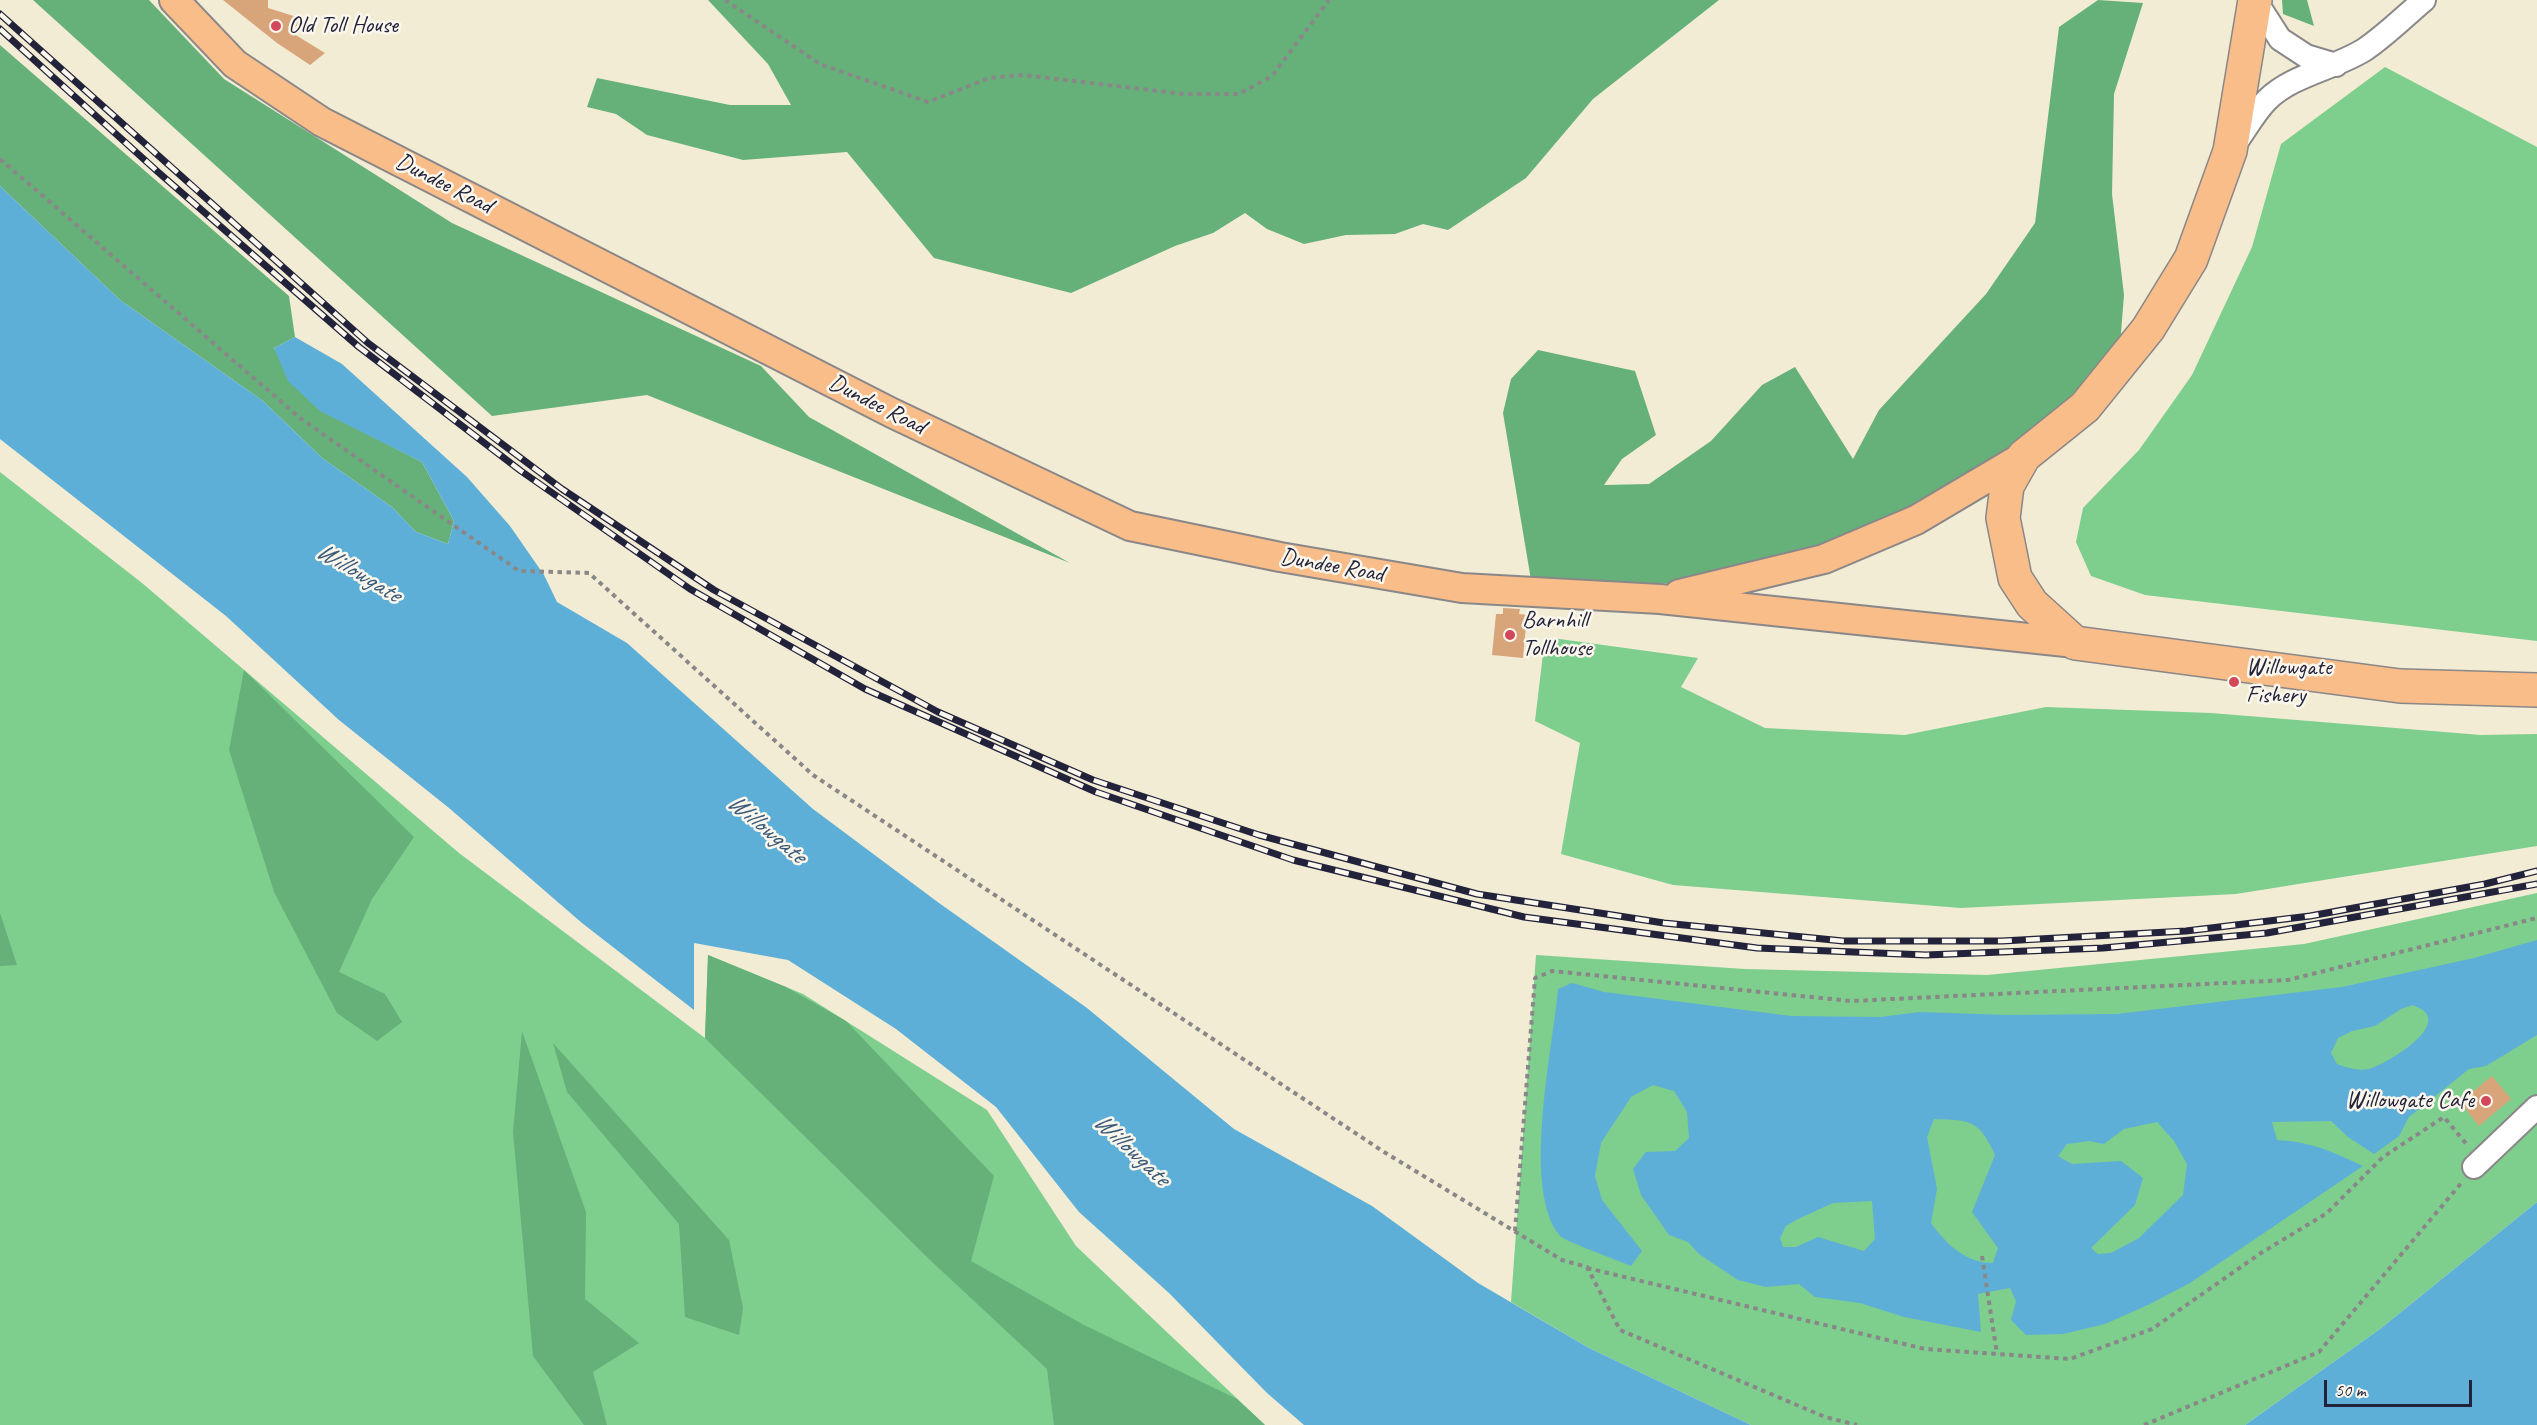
<!DOCTYPE html>
<style>
body{margin:0}
#map{position:relative;width:2537px;height:1425px;overflow:hidden;background:#f2ecd5;font-family:Caveat,sans-serif}
canvas{display:block}
.scale{position:absolute;left:2324px;top:1380px;width:148px;height:27px;box-sizing:border-box;border:3px solid #22223b;border-top:0;padding-left:8px;font-size:18px;line-height:21px;white-space:nowrap;color:#22223b;-webkit-text-stroke:4px #fbf7ec;paint-order:stroke}
</style>
<div id="map">
<canvas width="2537" height="1425"></canvas>
<div class="scale">50 m</div>
</div>
<script>
const ctx = document.querySelector('canvas').getContext('2d');
ctx.lineJoin = 'round';
function fill(path, color) {
  ctx.fillStyle = color;
  ctx.fill(path, 'evenodd');
}
function trace(path, color, width, dash) {
  ctx.strokeStyle = color;
  ctx.lineWidth = width;
  ctx.lineCap = dash ? 'butt' : 'round';
  ctx.setLineDash(dash || []);
  ctx.stroke(path);
}
function drawText(font, color, halo, rows, align = 'center') {
  ctx.font = font + ' Caveat,sans-serif';
  ctx.lineWidth = 5;
  ctx.setLineDash([]);
  ctx.textBaseline = 'middle';
  ctx.strokeStyle = halo;
  ctx.fillStyle = color;
  for (const [text, x, y, turn = 0] of rows) {
    ctx.save();
    ctx.translate(x, y);
    ctx.rotate((+turn || 0) * Math.PI / 180);
    ctx.textAlign = isNaN(turn) ? turn : align;
    if (halo) ctx.strokeText(text, 0, 0);
    ctx.fillText(text, 0, 0);
    ctx.restore();
  }
}
fill(new Path2D(`
 M2385,67L2537,147V641L2145,595L2091,576L2076,542L2083,508L2139,450L2192,375L2252,247L2281,144Z
 M0,472L142,583L459,853L705,1038L708,955L803,994L987,1110L1076,1246L1265,1425H0Z
 M1545,637L1698,658L1681,687L1765,728L1905,735L2046,707L2211,713L2481,735L2537,734V846L2236,894L1961,908L1673,885L1561,854L1580,743L1535,721Z
 M2537,893V1202L2380,1329L2245,1425H1751L1589,1348L1511,1302L1536,955L1745,969L1987,975L2304,944Z`), '#7ece8e');
fill(new Path2D(`
 M33,0H149L224,79L452,223L761,366L809,417L1070,563L647,395L492,416Z
 M708,0H1719L1593,99L1526,178L1448,230L1423,224L1395,234L1346,235L1304,244L1267,229L1245,213L1213,233L1175,246L1071,293L934,258L847,152L743,160L647,135L616,114L587,107L597,78L730,105H791L768,64Z
 M2098,0L2143,3L2114,94L2112,194L2124,295L2120,345L2068,399L1998,463L1873,529L1688,584L1531,580L1503,413L1511,379L1538,350L1635,371L1656,435L1622,459L1604,485L1649,484L1711,441L1762,385L1795,367L1853,459L1879,410L1986,294L2035,223L2059,27Z
 M2282,0H2307L2314,26L2283,14Z
 M0,45L289,296L295,337L274,348L317,408L422,462L454,521L448,544L416,532L392,507L322,458L263,401L120,300L0,186Z
 M244,670L414,837L372,899L339,972L385,994L402,1022L377,1041L337,1013L274,892L229,750Z
 M0,913L17,965L0,966Z
 M708,955L786,987L846,1021L994,1176L971,1261L1084,1325L1237,1399L1265,1425H1054L1047,1369L929,1259L705,1038Z
 M522,1031L586,1212L585,1299L639,1343L593,1372L607,1425H584L533,1356L513,1132Z
 M553,1043L729,1240L743,1308L739,1335L685,1317L679,1224L567,1092Z`), '#66b179');
fill(new Path2D(`
 M0,186L120,300L263,401L322,458L392,507L416,532L448,544L454,521L422,462L320,411L288,381L274,348L295,337L342,364L467,477L510,526L544,575L557,602L627,643L813,809L939,903L1087,1008L1234,1129L1372,1206L1478,1283L1589,1348L1751,1425H1304L1267,1393L1169,1293L1079,1212L996,1107L896,1029L788,960L694,943V1010L582,923L449,808L339,720L226,616L0,439Z
 M2537,940V1035L2486,1066L2469,1069L2409,1117L2399,1136L2374,1154L2348,1137L2331,1121L2272,1122L2277,1140C2312,1142 2331,1151 2363,1166L2190,1283L2150,1304L2105,1324L2063,1334L2026,1335L2011,1320L2016,1301L2010,1288L1978,1294L1981,1332L1904,1317L1860,1303L1815,1297L1799,1284L1766,1287L1738,1280L1699,1254L1688,1242L1669,1235L1641,1195L1633,1169L1646,1152L1675,1151L1689,1138L1687,1112L1674,1091L1653,1085L1631,1097L1601,1143L1595,1176L1602,1200L1642,1251L1631,1266C1620,1261 1564,1241 1560,1236C1521,1189 1553,1048 1558,989L1572,983L1604,992L1791,1016L1880,1017L1920,1012L2007,1015L2117,1014L2342,987L2474,958ZM2413,1005C2416,1007 2423,1009 2425,1012C2443,1031 2384,1065 2369,1069C2358,1071 2347,1068 2337,1064L2331,1053L2338,1038L2352,1031L2375,1026L2401,1009ZM1934,1119C1971,1120 1979,1120 1995,1155L1972,1212L1998,1248L1993,1263C1966,1263 1946,1244 1931,1223L1937,1189L1927,1137ZM2157,1122L2174,1141L2187,1164L2183,1195L2139,1238L2111,1253L2098,1254L2091,1248L2135,1205L2143,1178L2121,1161L2072,1164L2058,1156L2067,1144L2089,1141L2104,1144L2124,1129ZM1872,1201L1875,1239L1864,1251L1818,1237L1796,1247H1783L1780,1238L1786,1226L1798,1219L1833,1203Z
 M2537,1202V1425H2245L2380,1329Z`), '#5dafd8');
fill(new Path2D(`
 M223,0H268V8L300,18L294,34L325,53L310,65L277,43Z
 M1503,608L1520,609L1519,614L1527,615L1523,658L1492,655L1496,614H1503Z
 M2492,1076L2511,1099L2479,1126L2460,1102Z`), '#d7a579');
const minor = new Path2D(`
 M2255,0L2280,39L2306,56L2336,65
 M2234,145C2245,131 2254,113 2267,100C2292,75 2333,69 2364,50C2385,36 2405,16 2424,0
 M2474,1167L2537,1107`);
const major = new Path2D(`
 M174,0L235,64L322,122L892,413L1130,526L1280,557L1462,588L1660,599L2075,643
 M1679,594L1824,559L1916,520L2024,456`);
const highway = new Path2D(`
 M2255,0L2230,151L2191,259L2148,329L2085,407L2024,456L2007,486L2003,518L2015,578L2032,604L2075,643L2400,686L2537,690`);
trace(minor, '#8a8788', 26);
trace(major, '#8a8788', 32);
trace(highway, '#8a8788', 36);
trace(new Path2D(`
 M725,0L820,64L928,102L989,78L1023,75L1184,94H1239L1272,76L1329,0
 M0,159L300,418L519,571L589,573L813,775L1384,1152L1562,1260L1587,1267L1620,1330L1825,1417L1857,1425
 M1515,1231L1535,978L1552,971L1851,1001L2288,980L2537,918
 M1982,1256L1997,1354
 M1587,1268L1925,1349L2070,1359L2152,1329L2261,1253L2327,1213L2383,1157L2444,1117L2468,1146
 M2144,1425L2319,1352L2463,1181`), '#8a8788', 4, [4.5, 4.5]);
trace(minor, '#fff', 22);
trace(major, '#f8bd89', 28);
trace(highway, '#f8bd89', 33);
const rail = new Path2D(`
 M0,14L368,343L562,489L714,590L938,712L1093,780L1259,835L1477,894L1664,923L1843,941H2002L2186,931L2310,916L2485,884L2537,871
 M0,29L158,172L359,347L521,471L690,589L865,689L1096,792L1293,860L1524,917L1757,948L1926,955L2103,948L2267,933L2537,884`);
trace(rail, '#22223b', 7);
trace(rail, '#fbf7ec', 4.5, [14]);
for (const [x, y, r, color] of [
 [276,26,6,"#d1495b"],
 [1510,635,6,"#d1495b"],
 [2234,682,6,"#d1495b"],
 [2486,1101,6,"#d1495b"]
]) {
  const dot = new Path2D();
  dot.arc(x, y, r, 0, 2 * Math.PI);
  ctx.fillStyle = color;
  ctx.fill(dot);
  trace(dot, '#fbf7ec', 2);
}
drawText('24px', '#22223b', '#fbf7ec', [
 ["Old Toll House",288,26],
 ["Barnhill",1522,621],
 ["Tollhouse",1522,649],
 ["Willowgate",2246,668],
 ["Fishery",2246,696],
 ["Willowgate Cafe",2474,1101,"right"]
], 'left');
drawText('24px', '#22223b', '#fbf7ec', [
 ["Dundee Road",444,184,27],
 ["Dundee Road",877,405,27],
 ["Dundee Road",1332,566,10]
]);
drawText('italic 26px', '#3a5a7a', '#fbf7ec', [
 ["Willowgate",358,573,31],
 ["Willowgate",766,829,40],
 ["Willowgate",1131,1150,43]
]);
</script>
